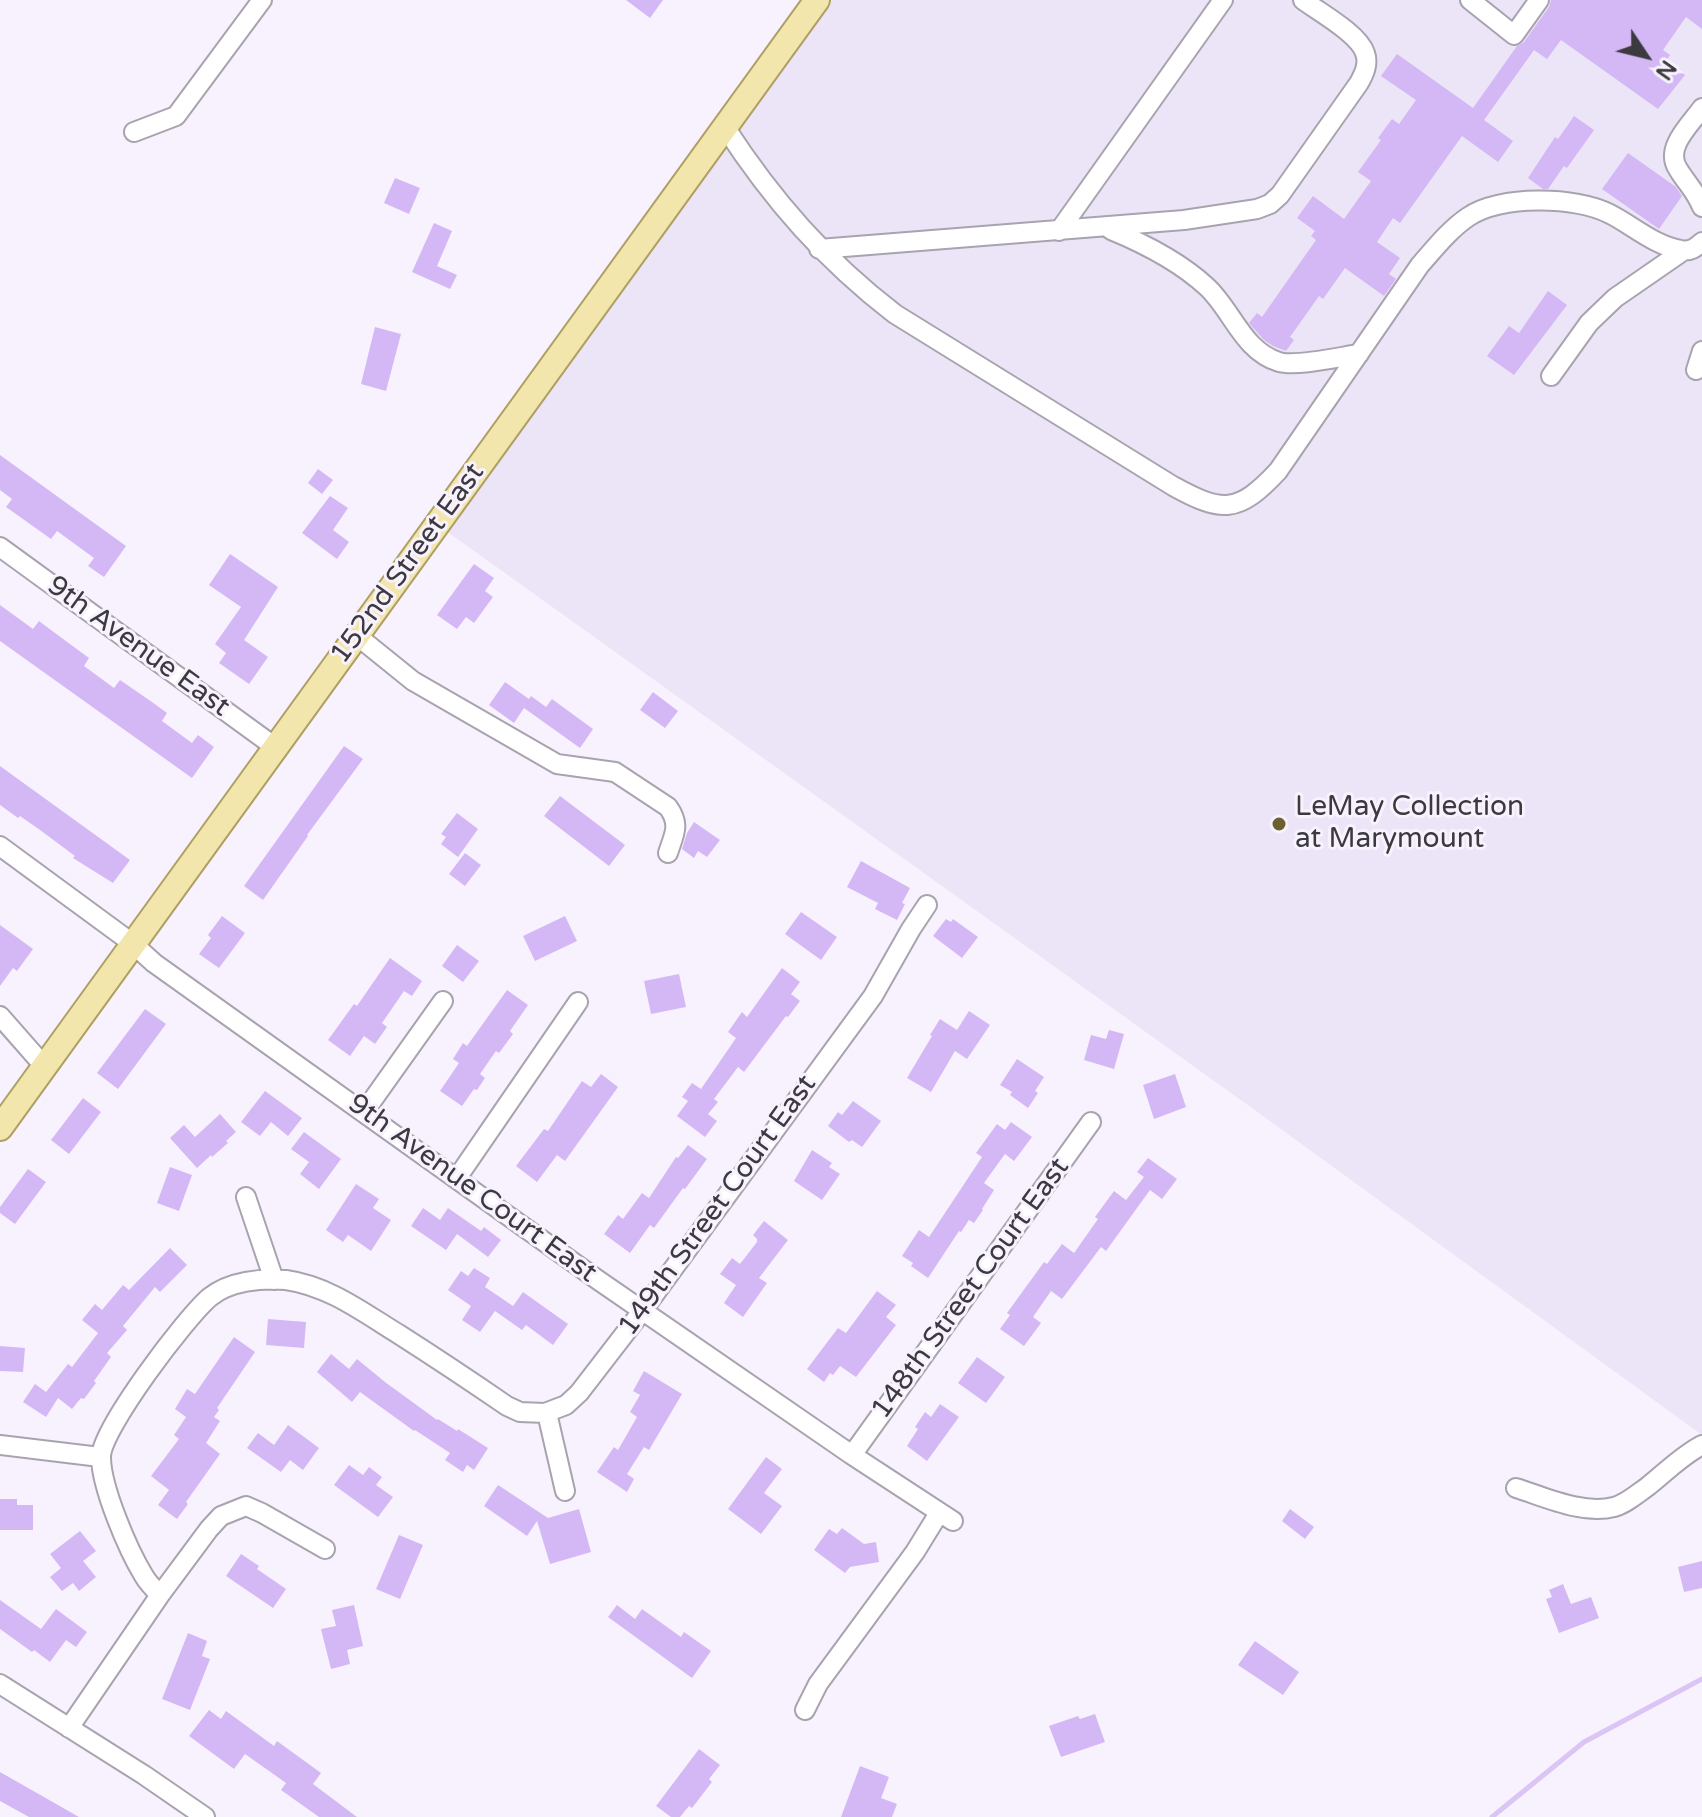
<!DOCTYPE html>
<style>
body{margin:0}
#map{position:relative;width:1702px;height:1817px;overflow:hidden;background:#f8f2ff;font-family:"Varela Round",sans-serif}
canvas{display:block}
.north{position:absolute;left:1606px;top:16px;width:80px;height:80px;-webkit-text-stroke:6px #f8f2ff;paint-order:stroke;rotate:125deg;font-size:22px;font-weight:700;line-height:32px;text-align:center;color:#3c3a3f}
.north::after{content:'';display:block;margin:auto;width:28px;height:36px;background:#3c3a3f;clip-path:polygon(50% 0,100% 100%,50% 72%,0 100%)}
</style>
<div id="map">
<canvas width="1702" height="1817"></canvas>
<div class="north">N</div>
</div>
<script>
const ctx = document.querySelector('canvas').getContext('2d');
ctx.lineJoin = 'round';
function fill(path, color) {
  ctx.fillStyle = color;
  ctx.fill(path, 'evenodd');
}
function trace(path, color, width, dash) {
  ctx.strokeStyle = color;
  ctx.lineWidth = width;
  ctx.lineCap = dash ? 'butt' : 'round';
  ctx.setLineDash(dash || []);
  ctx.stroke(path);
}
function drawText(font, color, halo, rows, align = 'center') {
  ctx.font = font + ' "Varela Round",sans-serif';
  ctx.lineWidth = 6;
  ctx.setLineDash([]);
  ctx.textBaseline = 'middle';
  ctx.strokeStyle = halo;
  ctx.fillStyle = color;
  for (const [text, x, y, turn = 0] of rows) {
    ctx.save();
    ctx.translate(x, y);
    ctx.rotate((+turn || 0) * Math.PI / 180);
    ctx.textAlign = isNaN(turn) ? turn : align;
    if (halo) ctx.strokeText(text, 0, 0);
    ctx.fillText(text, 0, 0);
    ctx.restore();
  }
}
fill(new Path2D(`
 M817,0H1702V1435L1263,1116L449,533L438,523Z`), '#ece5f7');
trace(new Path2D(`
 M1492,1817L1584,1742L1702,1679`), '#dac5f4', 5);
fill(new Path2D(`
 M626,0H663L650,18Z
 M1551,0H1702V29L1686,17L1663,50L1670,55L1666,61L1685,75L1658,109L1561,40L1547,59L1534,50L1484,120L1513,141L1498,162L1462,136L1400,223L1393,218L1377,242L1400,258L1389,274L1396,279L1384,296L1345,268L1323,299L1319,296L1290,337L1294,340L1286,351L1273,346L1264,340L1249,323L1257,313L1262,317L1316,240L1311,236L1315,231L1297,218L1313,196L1344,219L1371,181L1358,172L1381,140L1378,138L1392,119L1399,124L1416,100L1381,76L1397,54L1473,108L1517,46L1524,42L1549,7Z
 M1574,116L1594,130L1567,168L1564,166L1548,189H1543L1528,178L1555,137L1558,139Z
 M1628,153L1676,187L1682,196L1659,229L1602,189Z
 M395,178L420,188L409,214L384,203Z
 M434,223L452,231L437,266L457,275L450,289L412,272Z
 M1548,291L1567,305L1514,375L1487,356L1509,326L1519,333Z
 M375,327L401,334L386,391L361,384Z
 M0,455L126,546L104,577L88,566L94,558L57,531L51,539L6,507L12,499L0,490Z
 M318,469L333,480L322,494L308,483Z
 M330,496L348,508L333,530L349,542L337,559L302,533Z
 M230,554L278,587L244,640L268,657L249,684L219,663L226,653L215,644L241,607L209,585Z
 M474,564L494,578L485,591L493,597L474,623L466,617L457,629L437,615Z
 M0,605L33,629L39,621L55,633L89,658L84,666L114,688L120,680L152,702L167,713L162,721L192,743L198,735L214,747L192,778L0,641Z
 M505,682L529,699L531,696L546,707L552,699L593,729L580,748L524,708L514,723L489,705Z
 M653,692L678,711L665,728L640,710Z
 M344,746L363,759L307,835L308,836L263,900L244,886Z
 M0,766L130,860L113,883L73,858L75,856L40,830L20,816L18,818L0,805Z
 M560,796L625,845L609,866L544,816Z
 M457,813L478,829L458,857L441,844L446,837L441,834Z
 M694,822L720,840L707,857L698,851L694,858L682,849L687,833Z
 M465,853L481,865L465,886L449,874Z
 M861,861L910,888L902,903L905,904L897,920L875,909L878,903L847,887Z
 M801,912L837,937L821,960L785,934Z
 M222,916L245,933L219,968L199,954L211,938L208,935Z
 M565,916L577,941L535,961L523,936Z
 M946,919L951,922L953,919L978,937L962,958L933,936Z
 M0,925L33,949L17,971L13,968L0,986Z
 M457,945L479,961L463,982L442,966Z
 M390,958L422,981L412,996L404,991L382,1023L387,1027L375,1044L364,1036L350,1056L328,1040L354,1004L357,1006Z
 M782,968L800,982L791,994L800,1001L788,1017L786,1016L744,1072L738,1067L714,1099L718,1102L708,1114L717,1121L705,1137L677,1116L688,1101L682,1097L692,1083L701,1089L736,1038L728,1032L742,1012L747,1017Z
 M679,974L686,1007L651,1014L644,981Z
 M507,990L528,1005L510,1031L513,1034L499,1053L496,1051L480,1074L485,1078L477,1090L474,1089L462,1106L440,1091L459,1063L453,1059L463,1043L467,1046Z
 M145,1009L166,1024L118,1089L97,1073Z
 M969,1011L990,1025L967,1059L955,1051L931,1092L907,1078L932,1036L930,1035L940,1019L957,1030Z
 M1109,1030L1124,1034L1114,1069L1084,1060L1091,1035L1106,1039Z
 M1017,1059L1044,1077L1035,1091L1038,1093L1028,1108L1010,1095L1012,1092L1000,1085Z
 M601,1074L618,1087L565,1161L557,1155L537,1182L516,1166L544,1129L548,1131L582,1081L591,1087Z
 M1175,1074L1186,1107L1154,1119L1143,1085Z
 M265,1091L302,1118L288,1136L271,1122L260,1136L241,1122Z
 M83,1098L101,1112L69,1154L51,1140Z
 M853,1101L881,1121L862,1147L852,1140L849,1142L828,1126L838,1112L842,1115Z
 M220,1114L236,1132L226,1141L228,1143L212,1157L211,1155L197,1168L170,1138L184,1125L195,1137Z
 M1011,1122L1032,1137L1014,1161L1005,1154L984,1183L994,1190L982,1209L983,1210L974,1223L969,1220L961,1232L959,1231L928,1278L911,1266L913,1263L902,1256L919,1230L929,1237L982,1157L976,1153L997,1124L1005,1130Z
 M304,1132L341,1159L319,1189L300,1174L309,1162L291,1149Z
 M688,1145L707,1159L685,1189L683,1188L654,1228L650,1225L630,1253L604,1234L618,1215L623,1219L642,1193L649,1198L676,1157L678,1158Z
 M812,1150L832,1163L829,1167L840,1174L822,1200L794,1181Z
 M1148,1158L1177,1179L1162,1199L1150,1190L1106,1251L1101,1247L1062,1299L1051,1291L1033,1317L1041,1323L1024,1346L1000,1329L1010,1315L1007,1313L1044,1262L1047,1264L1062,1244L1074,1253L1098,1219L1095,1217L1114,1191L1126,1200L1144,1177L1137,1172Z
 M170,1167L192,1175L179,1211L157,1203Z
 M28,1169L46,1182L15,1224L0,1213V1207Z
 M356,1184L379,1199L373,1208L391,1220L371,1251L348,1235L343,1242L326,1230Z
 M423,1208L440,1220L448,1208L481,1231L484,1227L501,1240L488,1257L457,1234L446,1250L411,1226Z
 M764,1221L788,1240L759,1278L767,1283L743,1317L724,1303L736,1285L720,1274L732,1258L740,1264L757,1242V1239L753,1235Z
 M170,1248L187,1265L160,1292L155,1287L123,1326L127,1330L107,1353L111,1357L94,1381L96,1383L84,1399L81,1398L72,1409L58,1398L46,1417L23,1402L35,1384L46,1392L68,1364L72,1367L98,1333L82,1320L95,1304L102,1310L123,1285L129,1290Z
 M474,1268L490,1278L485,1287L513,1306L523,1292L568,1324L553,1345L526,1325L522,1330L495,1311L480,1332L462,1320L471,1306L448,1290L461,1271L468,1276Z
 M877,1291L896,1305L886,1317L896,1325L856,1377L840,1366L833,1375L830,1373L824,1382L807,1369L838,1328L846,1333Z
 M268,1319L306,1322L304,1348L266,1345Z
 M234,1337L255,1352L217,1408L219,1410L214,1417L220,1421L206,1443L220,1454L186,1502L188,1504L177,1519L158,1505L169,1490L151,1476L179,1439L174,1435L186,1417L175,1409L187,1389L195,1394Z
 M0,1346L25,1348L23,1372L0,1371Z
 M331,1354L349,1369L357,1359L385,1382L437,1420L438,1419L457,1431L458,1429L488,1448L474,1470L467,1465L463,1472L445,1460L450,1453L415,1430L414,1431L360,1392L352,1402L317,1372Z
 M977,1357L1005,1377L986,1403L958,1383Z
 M644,1371L682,1394L649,1450L644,1447L627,1474L634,1479L627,1492L597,1472L614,1447L618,1450L637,1417L630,1412L640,1395L633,1391Z
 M940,1404L959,1417L927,1461L907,1446L918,1429L915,1427L925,1412L931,1417Z
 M288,1425L319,1448L303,1470L290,1460L281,1472L247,1448L258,1433L274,1445Z
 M766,1457L782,1469L764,1493L782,1506L761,1534L728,1509Z
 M349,1465L363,1475L369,1467L382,1477L376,1485L393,1497L378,1517L334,1485Z
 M498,1485L548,1518L579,1509L591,1552L550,1564L537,1521L527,1536L484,1506Z
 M0,1499H17V1505H33V1530H0Z
 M1290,1509L1314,1527L1305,1539L1282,1521Z
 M842,1528L864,1544L876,1542L879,1562L850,1567L845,1573L814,1550L829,1529L837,1534Z
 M80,1531L96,1551L83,1561L96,1577L79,1591L73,1583L62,1591L50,1577L61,1568L50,1554Z
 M399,1535L423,1545L400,1599L376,1589Z
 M241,1554L259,1566L257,1569L286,1589L273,1608L226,1576Z
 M1702,1561V1588L1684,1592L1678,1567Z
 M1563,1584L1571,1604L1591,1597L1599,1618L1559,1633L1546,1599L1552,1597L1549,1590Z
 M0,1600L41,1629L56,1609L87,1632L76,1647L66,1640L50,1662L34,1650L32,1652L0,1629Z
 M354,1605L363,1646L347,1650L350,1664L331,1669L321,1629L336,1626L332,1610Z
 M617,1605L635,1619L642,1609L681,1637L684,1632L711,1651L692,1678L608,1617Z
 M188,1633L207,1641L202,1656L210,1659L190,1710L162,1699Z
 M1255,1641L1299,1672L1283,1695L1238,1665Z
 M209,1710L221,1719L226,1711L274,1746L277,1741L321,1773L313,1784L357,1817H319L281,1790L286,1783L245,1754L234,1769L189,1736Z
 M1095,1714L1105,1742L1061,1757L1049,1726L1078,1716L1080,1719Z
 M699,1749L720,1765L709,1779L712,1782L692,1808L689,1806L680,1817H671L656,1806Z
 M860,1766L889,1777L881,1798L897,1804L892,1817H841Z
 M0,1772L79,1817H29L0,1801Z`), '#d4b8f6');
const minor = new Path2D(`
 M1470,0L1514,35L1539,0
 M1702,108C1690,125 1664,148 1678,169C1687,184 1695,190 1702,207
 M725,127C773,201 826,261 895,314L1173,486C1222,513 1238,514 1278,471L1420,265C1435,248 1449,230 1468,217C1499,195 1576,196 1610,214C1632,225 1655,246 1681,250C1690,252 1695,248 1702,242
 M134,132L176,116L262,0
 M1111,230C1145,244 1179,261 1207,287C1232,310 1243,351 1279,362C1296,367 1339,357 1359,354
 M1059,231L1223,0
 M819,249L1184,220L1257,209L1270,204L1280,195L1359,83C1364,74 1369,64 1365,53C1359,34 1319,12 1303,0
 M1696,370L1702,351
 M1551,376L1589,323L1615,298L1683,251
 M0,547L275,747
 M356,635L413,681L557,764L615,772L668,807C681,825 674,834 668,853
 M0,846L132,943L154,963L598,1280L852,1455L953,1521
 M0,1016L44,1066
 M364,1112L443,1001
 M457,1178L578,1002
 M246,1197L274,1280
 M547,1413L565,1491
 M0,1445L100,1457
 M852,1455L1091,1122
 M1516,1488C1545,1497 1583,1515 1614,1507C1626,1504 1637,1494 1647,1487C1665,1473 1681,1456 1702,1445
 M160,1595C154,1589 148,1583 144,1576C128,1550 101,1487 101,1457C101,1429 187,1316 210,1297C230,1281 261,1278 286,1280C329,1286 364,1313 400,1335C436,1358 472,1382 507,1406L520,1412L545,1413L566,1405L579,1393L643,1310L873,996L911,929L927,905
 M0,1684L144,1775L205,1817
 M805,1710L818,1684L915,1552L939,1513
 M69,1728L160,1595L209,1529L221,1516L246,1506L262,1513L325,1549`);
const major = new Path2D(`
 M0,1128L817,0`);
trace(minor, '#a8a3ae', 22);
trace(major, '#ae9f63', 28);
trace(minor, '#fff', 18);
trace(major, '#f3e6ad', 24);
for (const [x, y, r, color] of [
 [1279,824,8,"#6c612e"]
]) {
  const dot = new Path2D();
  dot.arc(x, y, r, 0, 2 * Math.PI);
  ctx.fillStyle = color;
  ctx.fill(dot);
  trace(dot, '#f8f2ff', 3);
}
drawText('28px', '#3c3a3f', '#f8f2ff', [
 ["152nd Street East",408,564,-54],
 ["9th Avenue East",138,647,36],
 ["9th Avenue Court East",472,1189,36],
 ["149th Street Court East",718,1206,-54],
 ["148th Street Court East",971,1289,-54]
]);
drawText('28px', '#3c3a3f', '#f8f2ff', [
 ["LeMay Collection",1295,808],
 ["at Marymount",1295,840]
], 'left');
</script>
